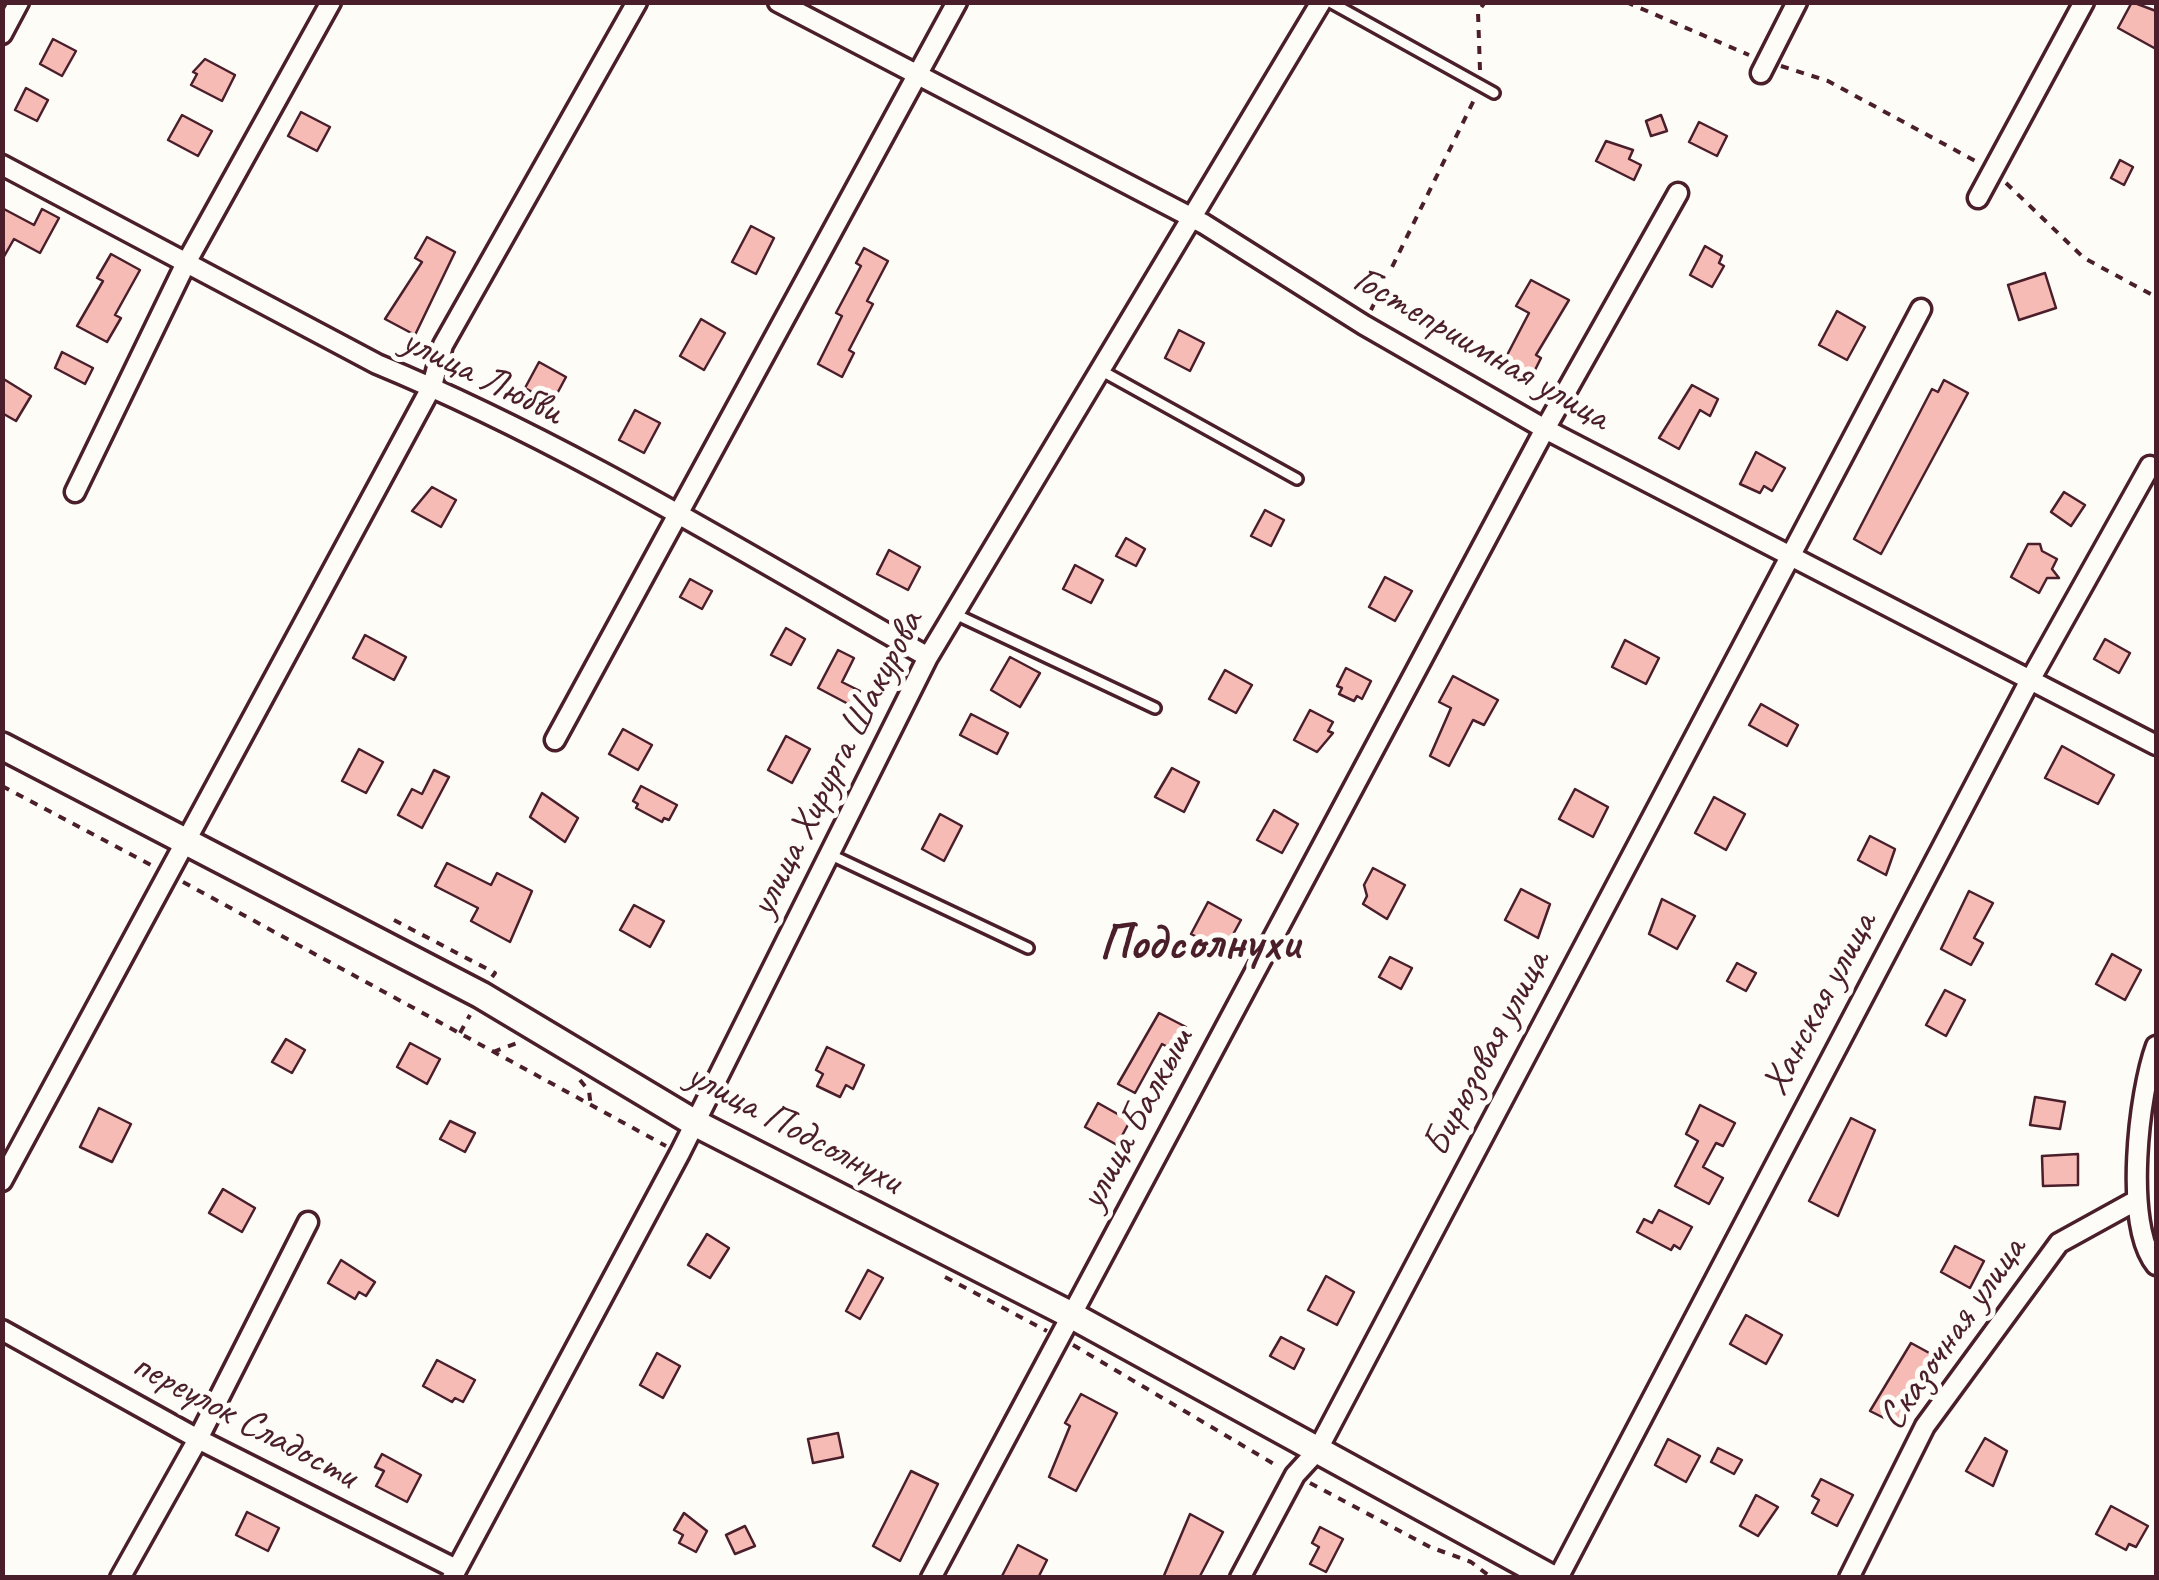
<!DOCTYPE html>
<meta charset="utf-8">
<style>
body{margin:0}
#map{position:relative;width:2159px;height:1580px;overflow:hidden;background:#fdfcf7;font-family:Caveat,sans-serif}
canvas{display:block}
.frame{position:absolute;inset:0;border:5px solid #4a1f2b;pointer-events:none}
</style>
<div id="map">
<canvas width="2159" height="1580"></canvas>
<div class="frame"></div>
</div>
<script>
const ctx = document.querySelector('canvas').getContext('2d');
ctx.lineJoin = 'round';
function fill(path, color) {
  ctx.fillStyle = color;
  ctx.fill(path, 'evenodd');
}
function trace(path, color, width, dash) {
  ctx.strokeStyle = color;
  ctx.lineWidth = width;
  ctx.lineCap = dash ? 'butt' : 'round';
  ctx.setLineDash(dash || []);
  ctx.stroke(path);
}
function drawText(font, color, halo, rows, align = 'center') {
  ctx.font = font + ' Caveat,sans-serif';
  ctx.lineWidth = 10;
  ctx.setLineDash([]);
  ctx.textBaseline = 'middle';
  ctx.strokeStyle = halo;
  ctx.fillStyle = color;
  for (const [text, x, y, turn = 0] of rows) {
    ctx.save();
    ctx.translate(x, y);
    ctx.rotate((+turn || 0) * Math.PI / 180);
    ctx.textAlign = isNaN(turn) ? turn : align;
    if (halo) ctx.strokeText(text, 0, 0);
    ctx.fillText(text, 0, 0);
    ctx.restore();
  }
}
const building = new Path2D(`
 M2132,2L2156,11V49L2118,28Z
 M53,39L76,51L62,76L40,64Z
 M205,59L235,75L222,101L191,85L197,74L193,72Z
 M26,88L48,100L37,121L15,110Z
 M301,112L330,127L317,151L288,136Z
 M182,115L212,131L198,156L168,140Z
 M1661,115L1667,131L1651,136L1646,121Z
 M1699,122L1727,136L1717,156L1689,142Z
 M1606,141L1633,150L1629,159L1641,165L1634,180L1596,161Z
 M2120,160L2133,167L2124,185L2111,178Z
 M2,208L34,225L42,209L59,218L40,253L14,239L2,260Z
 M751,226L774,238L756,274L732,262Z
 M427,237L455,252L415,335L385,319L422,262L415,258Z
 M1705,246L1722,256L1719,263L1724,266L1712,287L1690,275Z
 M864,248L888,261L867,301L873,304L849,350L854,353L842,377L818,364L842,316L836,313L861,266L856,263Z
 M111,254L140,270L115,315L121,318L107,342L77,326L103,281L97,278Z
 M2045,273L2056,308L2019,320L2008,285Z
 M1531,280L1569,300L1536,355L1541,358L1532,376L1504,361L1529,313L1516,306Z
 M1837,311L1865,327L1847,360L1819,345Z
 M701,319L725,333L704,370L680,356Z
 M1179,330L1204,343L1190,371L1165,358Z
 M62,352L93,368L85,384L55,368Z
 M539,362L566,377L552,403L525,388Z
 M2,378L31,396L16,421L2,413Z
 M1944,380L1968,393L1881,554L1854,539L1932,389L1938,392Z
 M1692,385L1718,399L1710,416L1700,410L1679,449L1659,438Z
 M635,410L660,423L644,453L619,440Z
 M1756,452L1785,468L1772,491L1764,486L1760,493L1740,484Z
 M432,487L456,500L441,527L412,511Z
 M2064,492L2085,505L2071,526L2051,512Z
 M1265,510L1284,520L1271,546L1251,536Z
 M1126,538L1145,549L1136,566L1116,556Z
 M2028,544H2040L2042,551L2057,559L2052,569L2059,578H2047L2039,593L2011,577Z
 M889,550L920,567L908,590L877,574Z
 M1075,565L1103,580L1091,603L1063,589Z
 M1385,577L1412,591L1395,621L1369,607Z
 M690,579L712,591L702,609L680,597Z
 M786,628L805,639L791,665L771,655Z
 M365,635L406,657L394,680L353,658Z
 M2105,639L2130,653L2119,673L2094,659Z
 M1625,640L1659,658L1646,684L1612,667Z
 M838,650L854,658L842,682L860,691L852,706L818,688Z
 M1010,657L1040,673L1020,707L991,690Z
 M1346,668L1371,681L1362,699L1357,696L1354,701L1339,694L1342,688L1337,686Z
 M1225,670L1252,685L1236,713L1209,699Z
 M1453,676L1498,700L1484,725L1473,720L1449,766L1430,756L1451,708L1439,702Z
 M1761,704L1798,725L1787,746L1749,725Z
 M1310,710L1333,722L1328,731L1333,733L1317,752L1294,740Z
 M971,714L1008,733L997,754L960,735Z
 M623,729L652,745L638,770L609,754Z
 M786,736L810,749L792,783L768,770Z
 M2062,746L2114,775L2098,804L2045,778Z
 M359,749L383,762L366,793L342,781Z
 M1172,768L1199,782L1184,812L1155,797Z
 M434,770L449,777L422,828L398,815L412,789L422,794Z
 M641,786L677,805L669,820L664,818L662,822L636,808L638,804L633,801Z
 M1575,789L1608,807L1593,837L1559,819Z
 M542,793L578,818L565,842L530,817Z
 M1714,797L1745,814L1726,850L1695,833Z
 M1274,810L1298,824L1282,853L1257,840Z
 M940,814L962,826L944,861L922,849Z
 M1870,836L1895,849L1886,875L1858,860Z
 M447,863L491,885L497,873L532,891L510,942L471,921L478,908L435,886Z
 M1373,868L1405,885L1387,919L1363,904L1367,896L1364,885Z
 M1521,889L1550,904L1538,938L1505,920Z
 M1969,891L1993,903L1974,938L1983,943L1971,965L1941,949Z
 M1662,899L1695,916L1677,949L1649,934Z
 M1208,902L1241,920L1224,951L1191,934Z
 M634,905L664,921L650,947L620,930Z
 M2112,954L2141,970L2125,1000L2096,984Z
 M1390,957L1412,968L1401,989L1379,977Z
 M1737,963L1756,973L1746,991L1727,981Z
 M1945,990L1965,1000L1946,1036L1926,1025Z
 M1159,1013L1186,1027L1174,1050L1162,1044L1135,1093L1118,1084Z
 M286,1039L305,1050L292,1073L272,1062Z
 M410,1043L440,1059L427,1084L397,1067Z
 M827,1047L864,1065L853,1089L846,1085L840,1097L817,1086L823,1074L816,1070Z
 M2035,1097L2065,1102L2060,1129L2030,1125Z
 M1098,1103L1130,1121L1117,1145L1085,1127Z
 M1700,1105L1735,1123L1723,1146L1716,1143L1703,1167L1723,1178L1709,1204L1675,1186L1698,1141L1686,1134Z
 M99,1108L131,1124L112,1162L80,1147Z
 M1851,1118L1875,1130L1838,1216L1809,1201Z
 M450,1121L475,1133L465,1152L440,1139Z
 M2078,1154V1185L2043,1186L2042,1156Z
 M223,1189L255,1208L242,1232L209,1213Z
 M1659,1210L1692,1227L1680,1249L1674,1245L1671,1250L1637,1232L1644,1219L1652,1223Z
 M707,1234L729,1248L710,1278L688,1265Z
 M1955,1246L1984,1261L1970,1288L1941,1272Z
 M341,1260L375,1282L366,1296L359,1292L355,1299L328,1283Z
 M868,1270L883,1278L860,1319L846,1311Z
 M1326,1276L1354,1292L1337,1325L1308,1310Z
 M1746,1315L1782,1335L1766,1364L1730,1344Z
 M1281,1337L1304,1349L1294,1369L1270,1356Z
 M1911,1343L1933,1355L1898,1425L1870,1411Z
 M657,1353L680,1366L663,1398L640,1385Z
 M437,1360L475,1380L463,1402L455,1398L452,1402L423,1386Z
 M1081,1394L1117,1413L1076,1491L1049,1477L1070,1426L1065,1423Z
 M838,1433L843,1457L813,1463L808,1439Z
 M1985,1438L2007,1451L1993,1486L1966,1471Z
 M1668,1439L1700,1456L1686,1482L1655,1465Z
 M1718,1448L1742,1460L1734,1474L1711,1462Z
 M382,1454L421,1475L407,1502L376,1486L384,1471L375,1467Z
 M911,1471L938,1484L900,1561L873,1546Z
 M1821,1479L1853,1495L1837,1526L1812,1513L1819,1500L1812,1496Z
 M1756,1495L1778,1507L1758,1536L1740,1526Z
 M2111,1506L2148,1526L2136,1547L2129,1544L2126,1550L2096,1534Z
 M247,1512L279,1528L268,1551L236,1535Z
 M684,1513L707,1531L696,1552L679,1543L683,1535L674,1530Z
 M1190,1514L1223,1532L1199,1578H1163Z
 M745,1526L755,1546L735,1554L726,1535Z
 M1320,1527L1343,1539L1326,1572L1310,1564L1319,1547L1312,1543Z
 M1018,1545L1047,1560L1038,1578H1001Z`);
fill(building, '#f7bbb5');
trace(building, '#4a1f2b', 2.5);
const lane = new Path2D(`
 M1330,2L1494,93
 M1102,371L1297,479
 M955,614L1155,708
 M829,854L1028,948`);
const street = new Path2D(`
 M778,2L1204,224L1364,325L1545,429L2156,745
 M2,34L19,2
 M1761,73L1797,2
 M2,165L377,364C568,443 748,555 928,657
 M1978,198L2084,2
 M75,492L186,263L331,2
 M555,740L957,2
 M2156,1046C2139,1092 2123,1225 2156,1265
 M2,1181L432,386L443,345L637,2
 M2,1330L198,1439L456,1569
 M120,1578L198,1439L308,1222
 M452,1578L680,1153L928,657L1321,2
 M931,1578L1545,429L1678,193
 M1240,1578L1295,1475L1317,1451L1921,309
 M1558,1578L2029,682L2150,466
 M1849,1578L1925,1426L2059,1243L2137,1200`);
const secondary = new Path2D(`
 M2,746L481,995L693,1122L1071,1315L1551,1578`);
trace(lane, '#4a1f2b', 16);
trace(street, '#4a1f2b', 25);
trace(secondary, '#4a1f2b', 32);
trace(new Path2D(`
 M1626,2L1749,55
 M1781,66L1828,81L1979,163
 M1480,70L1478,12L1485,2
 M2006,183L2084,258L2156,297
 M1371,310L1475,98
 M2,786L153,866
 M183,882L666,1146
 M394,920L495,973L492,977
 M460,1033L470,1015
 M493,1052L517,1043
 M580,1080L589,1091L591,1107
 M945,1277L1047,1331
 M1073,1345L1279,1467
 M1310,1483L1430,1547L1471,1562L1492,1578`), '#4a1f2b', 4, [8, 8]);
trace(lane, '#fdfcf7', 9);
trace(street, '#fdfcf7', 18);
trace(secondary, '#fdfcf7', 25);
drawText('40px', '#4a1f2b', '#fdfcf7', [
 ["Гостеприимная улица",1481,349,30],
 ["улица Любви",482,377,26],
 ["улица Хирурга Шакурова",837,764,-63],
 ["Ханская улица",1820,1004,-62],
 ["Бирюзовая улица",1487,1054,-62],
 ["улица Балкыш",1137,1119,-62],
 ["улица Подсолнухи",794,1129,28],
 ["Сказочная улица",1953,1334,-55],
 ["переулок Сладости",244,1421,28]
]);
drawText('bold 50px', '#4a1f2b', '#fdfcf7', [
 ["Подсолнухи",1199,945]
]);
</script>
